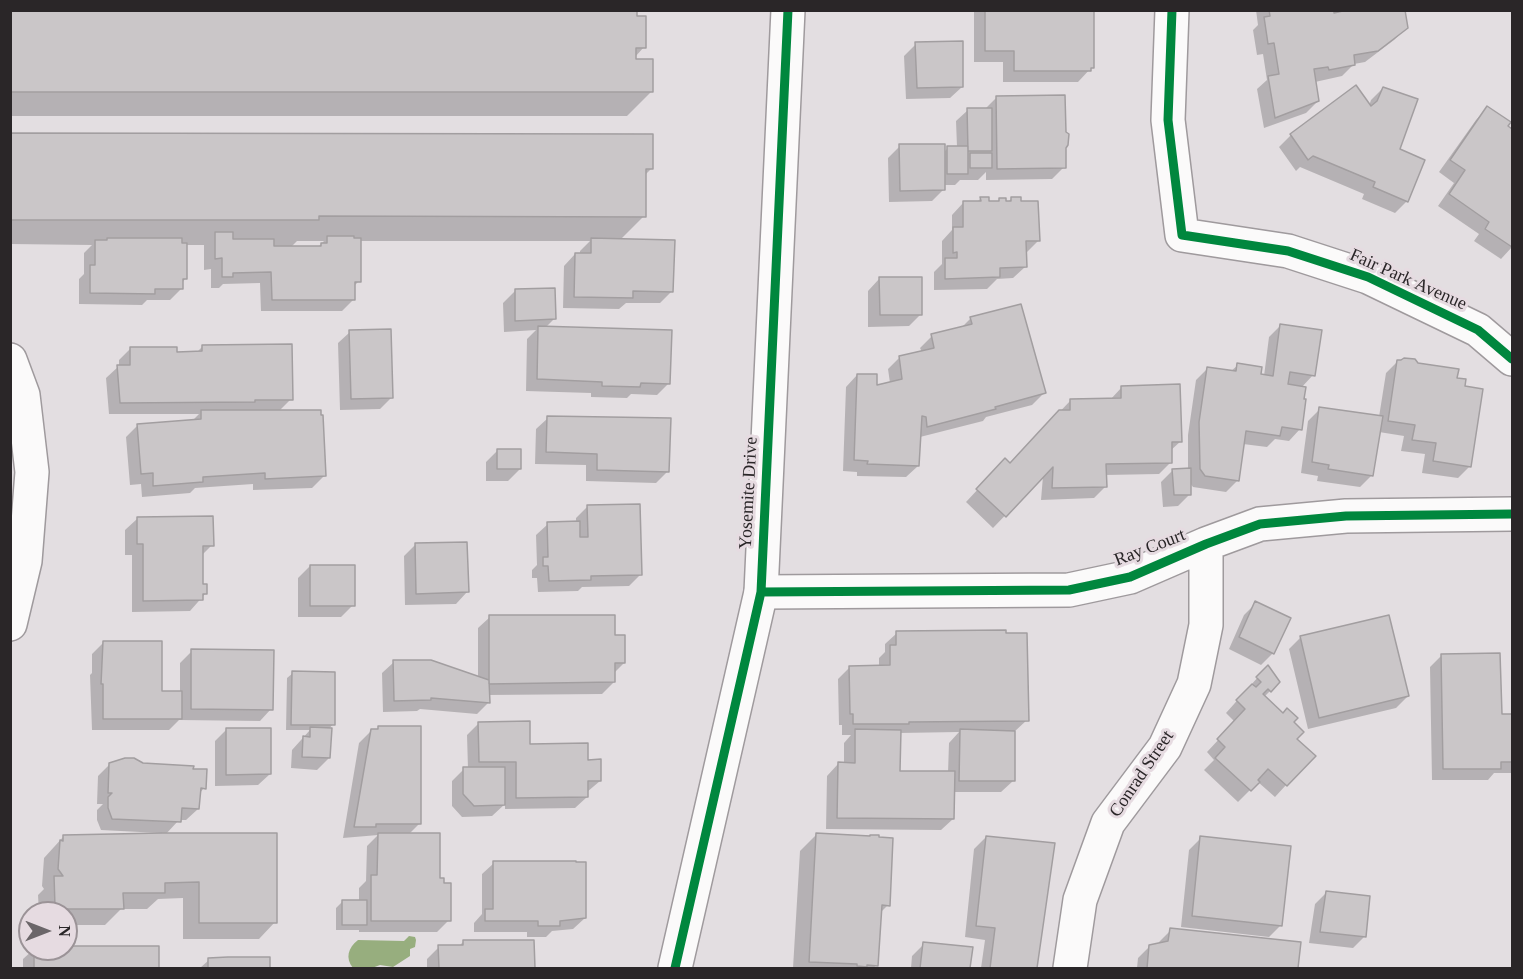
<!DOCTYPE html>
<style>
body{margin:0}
#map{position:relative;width:1523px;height:979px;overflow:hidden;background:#e3dee1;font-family:"Times New Roman",serif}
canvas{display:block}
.frame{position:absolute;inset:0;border:12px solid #2a2628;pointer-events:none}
.north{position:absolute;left:18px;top:901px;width:60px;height:60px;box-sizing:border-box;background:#e6dbe1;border:2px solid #9b9397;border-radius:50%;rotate:90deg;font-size:16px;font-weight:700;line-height:24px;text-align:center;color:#2a2628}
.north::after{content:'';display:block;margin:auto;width:21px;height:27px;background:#6b6669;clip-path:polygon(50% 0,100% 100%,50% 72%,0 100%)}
</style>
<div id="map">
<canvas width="1523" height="979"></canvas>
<div class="frame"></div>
<div class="north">N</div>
</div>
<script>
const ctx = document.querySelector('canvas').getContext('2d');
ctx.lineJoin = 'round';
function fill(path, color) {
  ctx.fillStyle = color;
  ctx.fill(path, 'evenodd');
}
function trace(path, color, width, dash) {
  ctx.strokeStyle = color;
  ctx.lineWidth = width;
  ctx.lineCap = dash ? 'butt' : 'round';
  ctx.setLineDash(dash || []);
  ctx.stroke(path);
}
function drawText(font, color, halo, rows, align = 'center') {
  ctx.font = font + ' "Times New Roman",serif';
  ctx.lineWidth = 6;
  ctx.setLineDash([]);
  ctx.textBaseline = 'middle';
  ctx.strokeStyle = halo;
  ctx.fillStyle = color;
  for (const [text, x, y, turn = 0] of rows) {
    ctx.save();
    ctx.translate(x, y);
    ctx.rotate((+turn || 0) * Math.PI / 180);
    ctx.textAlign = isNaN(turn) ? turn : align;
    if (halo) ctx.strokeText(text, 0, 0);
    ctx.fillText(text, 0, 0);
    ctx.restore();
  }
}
fill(new Path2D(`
 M409,936L415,937L416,940L415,947L410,949V956L393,967L380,965L372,968H353C345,958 348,948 358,940L404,941Z`), '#97ae7e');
fill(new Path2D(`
 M974,10H1092V67L1078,82H1003V62H974Z
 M1256,10H1332L1333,14L1406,28L1394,40L1365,62L1354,64L1342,76L1315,82L1318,101L1306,113L1264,128L1257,89L1267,80L1263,54L1257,55L1253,30L1258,25Z
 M10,11L636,17L644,47L635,57V60L652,91L627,116H10Z
 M916,44L962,87L950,98L906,99L904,56Z
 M1356,88L1369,106L1371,100L1383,88L1398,150L1407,201L1395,213L1362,199L1364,194L1300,167L1296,171L1279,147L1291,135Z
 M997,97L1064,167L1052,179L986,180V172L978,180H960L955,185H944V189L932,201L889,202L888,158L900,146L944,152L948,148L957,147L956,121L968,110L985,109Z
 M1487,108L1512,131V247L1501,259L1474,241L1479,234L1438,206L1454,183L1439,172L1476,120Z
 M10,134L652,168L644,176V216L620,240L672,291L660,303H626L619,309L563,308L564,266L575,254H580V251L590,241H359V281L353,287L354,299L342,311H261L260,283L223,284L219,288H211V269L204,270V245H185V279L182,283V288L170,300H147L142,305L79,304V279L84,274V253L92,245L10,244ZM297,241H324L318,247L290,248Z
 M981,198L988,203L997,202L1000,199L1008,202L1012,198L1039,240L1027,252H1025V267L1013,278L997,279L987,289L934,290V272L942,264V241L952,230V215L963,203H976Z
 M879,279L921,314L909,326L868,327V291Z
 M515,291L555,318L546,327L669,383L657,395L631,394L627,398L591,397V393L526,391L527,339L536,330L504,332L503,303Z
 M971,318L1044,393L1032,405L986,417L983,421L920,437L918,466L906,477L857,476V472L843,471L846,387L857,375L875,386L890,383L888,369L900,357L922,352L920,348L932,336L960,329Z
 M1281,325L1313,375L1301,388L1300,429L1289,441L1275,439L1267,447L1243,444L1238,480L1226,492L1193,487L1190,483V494L1178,506L1163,507L1161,482L1173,470H1188V435L1196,380L1208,368L1230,372L1238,365L1264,376L1269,337Z
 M350,332L392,397L380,409L340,410L338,343Z
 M203,346L291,399L279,411L324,476L312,488L253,490V484L195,488L190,493L142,497L141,484L130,485L126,437L138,425L192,421L199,414H109L106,378L119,366V360L130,349L175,353H196Z
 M1398,361L1417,364L1456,379L1470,466L1458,478L1422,473L1425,454L1401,451L1404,436L1379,432L1372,475L1360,487L1317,481L1318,476L1301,473L1308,421L1320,409L1379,417L1386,373Z
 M1122,387L1181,441L1170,451L1171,462L1159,474L1105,475V487L1094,498L1041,500L1043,476L993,528L966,502L994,472L1010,464L1071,400H1110Z
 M548,418L668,471L656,483L586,481V465L535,464L536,429Z
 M498,450L520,469L508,481H486V462Z
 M588,506L640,575L629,586L582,587L578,591L538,592L537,578H532V570L537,565L536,535L548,524L576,523V518Z
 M137,519L212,545L201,556V585L205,594L190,611L132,612V555H125V530Z
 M416,544L467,592L456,604L405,605L404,556Z
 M310,566L353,605L341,617H298V578Z
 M1256,603L1273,653L1261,665L1229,649L1244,615Z
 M1388,616L1408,696L1396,708L1308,729L1289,649L1300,638Z
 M490,617L614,636L624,663L614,673V682L602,694L488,695L489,702L477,714L420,709L417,711L383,712L382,673L394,662L478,678V628Z
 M897,633L1027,720L1014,732L1013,781L1001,792H953V819L941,830L826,829L827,776L838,764H844V743L851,735H842V725H839L838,679L850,667H879V658L885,652V644ZM959,732L949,743L948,773L899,772V733Z
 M104,642L160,693H180V663L192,651L271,709L260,721L179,720L169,730H92L90,675L92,673V654Z
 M1442,655L1500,716L1512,715V773H1494L1488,780H1432L1430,667Z
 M1267,667L1279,682L1264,697L1292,722L1295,740L1286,785L1275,797L1258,782L1238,802L1204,770L1214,760L1207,752L1235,722L1226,713Z
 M293,673L333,724L328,730L329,758L317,770L291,768L292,750L310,730H286L287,678Z
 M479,723L528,745L587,761L600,781L587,792V797L575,808L505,809V804L492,816L462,817L452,806V781L464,769H468L467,735Z
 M379,727L419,824L408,835L438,879L449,920L437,932H359V930H336V908L342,902H359V888L366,881L367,846L378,835L343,838L359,743L371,731H375Z
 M226,730L270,774L258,785L215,786V741Z
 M110,764L204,788L199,794L198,809L186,820H179L165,835L275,922L259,939H183V898L158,899L147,909H121L105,925H66V913H39L38,895L44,889L42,886L44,858L64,836L160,835V833L101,830L97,820V810L103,804H97L98,776Z
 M816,835L888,905L880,913L877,965L873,968H793L800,851Z
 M986,837L1053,845L1036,968H981L985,940L965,937L974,849Z
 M1201,838L1281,925L1269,937L1181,927L1189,850Z
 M494,863L585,918L573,929L552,931L546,937H527V932H474V923L482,914V874Z
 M1327,892L1364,937L1353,948L1309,943L1315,904Z
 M1171,930L1299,943L1297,968H1137L1138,958L1150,946L1158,945L1159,942Z
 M533,941V968H427V959L439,947H458L463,942Z
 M924,944L971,948L969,968H911L912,956Z
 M66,948H157V968H23V959L34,949Z
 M268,958V968H200L209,960Z`), '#0003');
const building = new Path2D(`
 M10,10H637V16H646V48H636V59H653V92H10Z
 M985,10H1094V68H1091V71H1014V51H985Z
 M1269,10H1334V13L1347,10H1405L1408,28L1378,51L1354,55L1355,65L1329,70L1328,67L1314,69L1319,101L1275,118L1268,76L1279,74L1274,43L1268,44L1264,17L1270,16Z
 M963,41V87L917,88L915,42Z
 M1356,85L1371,106L1377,101L1383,87L1418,99L1400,149L1425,160L1408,202L1373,187L1375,182L1313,156L1308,160L1290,134Z
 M1065,95L1066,132L1069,134L1068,145L1066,148V168L997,169L996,96Z
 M1487,106L1511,122L1508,126L1512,129V247L1485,229L1489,222L1449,194L1465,170L1450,160Z
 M967,108H992V151H968Z
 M10,133L653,134V169H646V217L319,216V220H10Z
 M899,144H945V190L900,191Z
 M947,146H968V174H947Z
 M970,153H992V168H970Z
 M980,197H989V201H999V198H1006V201H1011V197H1021V201H1038L1040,241H1026L1027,267L1000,268V277L945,279V258H957V252L953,253V227H963V201H981Z
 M215,232H233V239H274V246H321V243H327V236H354V238H361V282H355V300H272L271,272L233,273V277H222V258L215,259Z
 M107,238H182V243H187V279H183V289H155V294L90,293V265H95V240H107Z
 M591,238L675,240L673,292L633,291V298L574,297L575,253H591Z
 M879,277H922V315H880Z
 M555,288L556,319L515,321V289Z
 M1021,304L1046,393L995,407L996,409L927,427L926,417L922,416L919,466L867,464L868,461L854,460L857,374H877V385L902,379L899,356L934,348L931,334L972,324L970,317Z
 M1280,324L1322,330L1315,376L1290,372L1288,384L1306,387L1304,399H1306L1302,430L1282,427L1280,436L1246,431L1239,481L1205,476L1200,469L1199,422L1207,367L1236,371L1237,363L1262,367L1261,374L1273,376Z
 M538,326L672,330L670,384L641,383L640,387L602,386V382L537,379Z
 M391,329L393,398L351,399L349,330Z
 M292,344L293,400H255V402L120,403L117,365H130V347H177V352L202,351V345Z
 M1404,358L1415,359L1418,363L1459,369L1457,378L1466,379L1465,386L1483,389L1471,467L1433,461L1436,443L1412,440L1415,425L1388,421L1397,360H1401Z
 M1180,384L1182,442H1172V463L1106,464L1107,487L1052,488L1053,467L1006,517L976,489L1005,458L1010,463L1059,410H1070V399L1121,398V386Z
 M1319,407L1383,416L1373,476L1328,469L1329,465L1312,462Z
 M201,410H321V415H323L326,476L265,479V473L203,477V482L153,486V473L141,474L137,424L201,419Z
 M547,416L671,418L669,472L597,470V454L546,452Z
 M497,449H521V469H497Z
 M1191,468V495H1174L1172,469Z
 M640,504L642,575L591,576V580L549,581L548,566H543V557H548L547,522L580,521V537H588L587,505Z
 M213,516L214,546H203V584H207V594H203V600L143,601V544H137V517Z
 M467,542L469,592L416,594L415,543Z
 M310,565H355V606H310Z
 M1255,601L1291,618L1274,654L1239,637Z
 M489,615H615V635H625V663H615V682L489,684Z
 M1389,615L1409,696L1319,718L1300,636Z
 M1006,630V633H1027L1029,721L909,722V724H853V714H850L849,666L890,665V645H896V631Z
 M103,641H162V691H182V719H103V684H101Z
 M191,649L274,650L273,710L191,709Z
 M1500,653L1502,714H1512V762H1501V769H1443L1441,654Z
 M393,660H431L489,680L490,703L431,698V700L394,701Z
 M1268,665L1280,682L1271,692L1268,689L1263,694L1283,713L1287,708L1298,718L1294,722L1304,732L1297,739L1316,756L1287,786L1268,769L1258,780L1260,782L1251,791L1215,758L1225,747L1217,739L1245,709L1236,700L1252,684L1256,687L1261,682L1256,677Z
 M292,671L335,672V725H291Z
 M530,721V744L588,743V760L601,759V781H588V797L516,798V762H479L478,722Z
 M378,726H421V824H376V827H354L371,729H378Z
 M310,727L332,728L330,758L302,757L303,736L310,737Z
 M226,728H271V774L226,775Z
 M855,729L901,730L900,771H955L954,819L837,818L838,762L855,763Z
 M960,729L1015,731V781H959Z
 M125,758H134L143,763L194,766L193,769H207L206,789L201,788L199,809L182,808L181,822L112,819L108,808V797L112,793H108L109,763Z
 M463,767H505V805L474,806L463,794Z
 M162,833H277V923H199V882L165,883V893H123L124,909H63V907H55L54,876H63L58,869L60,840L63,841V835Z
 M378,833H440V878H444V883H451V921H371V875H377Z
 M816,833L870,836V835H879V837L893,838L890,906L882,905L878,966L867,965V967L857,966V964L809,962Z
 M986,836L1055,843L1037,968H990L995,928L976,926Z
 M1200,836L1291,846L1282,926L1192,916Z
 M493,861H576V862H586V918L560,921V926H538V921H485V909H493Z
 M1326,891L1370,896L1366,937L1320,932Z
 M342,900H367V925H342Z
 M1170,928L1301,942L1298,968H1147L1149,945L1168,941Z
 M463,940H534L535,968H439L438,945H463Z
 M923,942L973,947L970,968H920Z
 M66,946H159V968H34V949H66Z
 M228,957H270V968H208V958Z`);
fill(building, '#cac6c8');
trace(building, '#a29ea0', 1.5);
const minor = new Path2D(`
 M1172,10L1168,120L1182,235L1288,251L1368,277L1478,330L1512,359
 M10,360L23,395L32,472L25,561L10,624
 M761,592L1069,590L1130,577L1206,544L1260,524L1346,516L1512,514
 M1070,968L1080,900L1108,823L1165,747L1194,684L1206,625V544`);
const tertiary = new Path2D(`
 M675,968L761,592L788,10`);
trace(minor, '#9f9a9d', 36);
trace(tertiary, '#9f9a9d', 36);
trace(minor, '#fbfafa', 33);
trace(tertiary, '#fbfafa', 33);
trace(new Path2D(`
 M1172,10L1168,120L1182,235L1288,251L1368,277L1478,330L1512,359
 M761,592L1069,590L1130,577L1206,544L1260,524L1346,516L1512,514
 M675,968L761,592L788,10`), '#00873e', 9);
drawText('18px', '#2a2628', '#e6dbe1', [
 ["Fair Park Avenue",1408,280,24],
 ["Yosemite Drive",749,493,-87],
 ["Ray Court",1150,548,-21],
 ["Conrad Street",1142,774,-56]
]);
</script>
